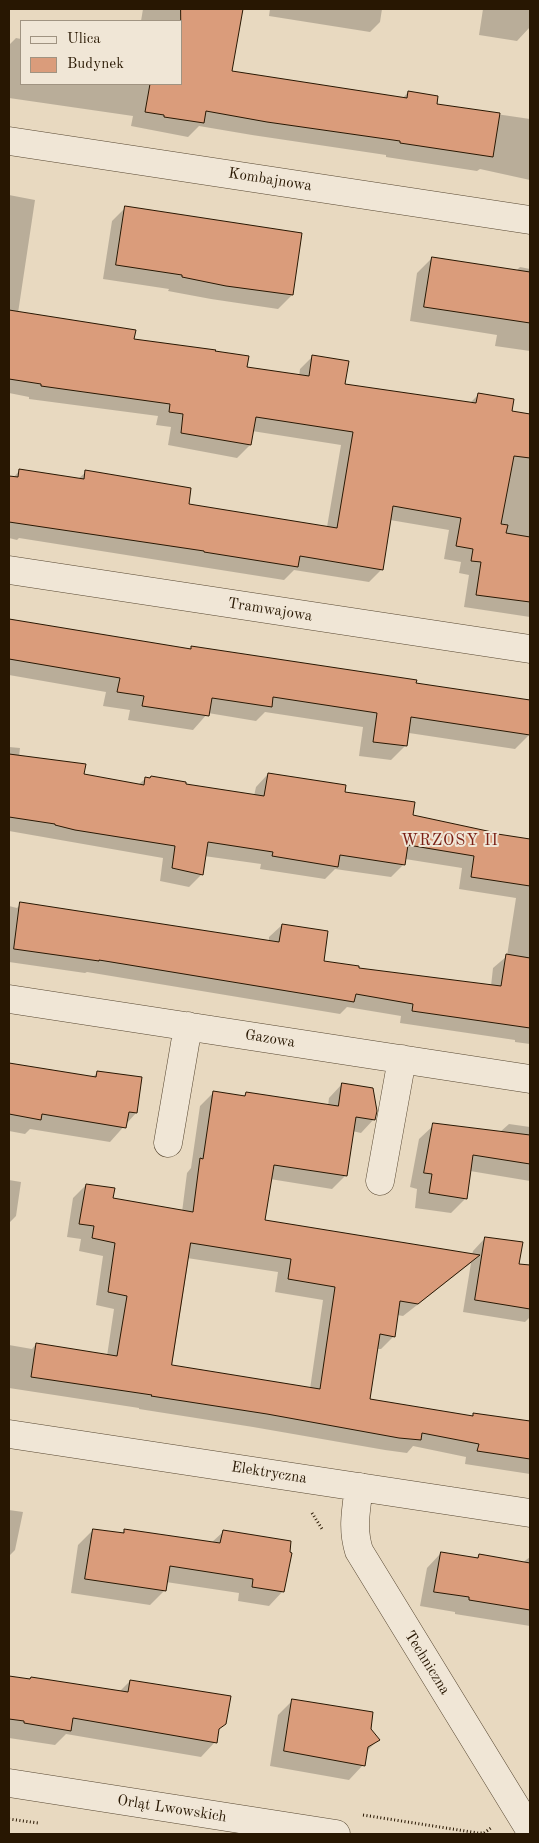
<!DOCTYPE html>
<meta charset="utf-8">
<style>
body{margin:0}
#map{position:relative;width:539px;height:1843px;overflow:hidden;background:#e8d9c0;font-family:"Old Standard TT",serif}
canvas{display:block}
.frame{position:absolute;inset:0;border:10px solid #281702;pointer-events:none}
.legend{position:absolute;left:20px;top:20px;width:162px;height:65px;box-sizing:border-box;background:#f0e6d6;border:1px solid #a09381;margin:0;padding:6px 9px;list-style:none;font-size:15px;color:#281702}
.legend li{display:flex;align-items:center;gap:10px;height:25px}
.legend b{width:25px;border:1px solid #a09381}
</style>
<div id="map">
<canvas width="539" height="1843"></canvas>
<div class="frame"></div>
<ul class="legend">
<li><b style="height:6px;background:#f0e6d6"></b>Ulica</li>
<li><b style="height:14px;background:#da9c7b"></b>Budynek</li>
</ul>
</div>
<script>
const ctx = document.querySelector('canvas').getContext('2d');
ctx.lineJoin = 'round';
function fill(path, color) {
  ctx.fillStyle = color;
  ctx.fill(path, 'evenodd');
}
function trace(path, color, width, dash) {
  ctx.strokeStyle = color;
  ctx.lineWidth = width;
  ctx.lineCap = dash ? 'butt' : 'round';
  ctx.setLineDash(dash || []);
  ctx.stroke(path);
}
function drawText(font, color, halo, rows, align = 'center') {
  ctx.font = font + ' "Old Standard TT",serif';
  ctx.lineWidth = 4;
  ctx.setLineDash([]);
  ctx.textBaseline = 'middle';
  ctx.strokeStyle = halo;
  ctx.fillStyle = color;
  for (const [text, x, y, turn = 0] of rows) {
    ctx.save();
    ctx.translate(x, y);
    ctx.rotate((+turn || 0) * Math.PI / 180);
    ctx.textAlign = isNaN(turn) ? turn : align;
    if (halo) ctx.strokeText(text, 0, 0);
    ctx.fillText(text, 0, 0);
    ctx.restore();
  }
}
fill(new Path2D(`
 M143,9H200L197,31L231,72L403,98L408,92L435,105L530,119V180L480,169L477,171L386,157V155L252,135L199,126L188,137L131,126L133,116L9,98V45L16,38L21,39V84H181V21H141Z
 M270,9H382L380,22L370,32L269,16Z
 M483,9H530V27L517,41L479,35Z
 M9,195L35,200L18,313L246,368L299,376L300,369L313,356L344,385L469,404L478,395L511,412L530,415V617L464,607L469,575L459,573L461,562L444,559L449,530L390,520L382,569L369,582L294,570L284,580L19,538L17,540L9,538V477L13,478L20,470L78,479L86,472L187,505L327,527L341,445L252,431L250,445L237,458L168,445L171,427L156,425L158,416L29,399V397L9,393Z
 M126,207L301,234L292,295L278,309L211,299L168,291L169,289L103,279L112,221Z
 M432,258L516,271L520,267L530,269V351L495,346L497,335L410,321L417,273Z
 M9,621L189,650L192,648L415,684L530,701V734L515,749L409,733L406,745L391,760L359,756L363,727L265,712L256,721L208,713L193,730L128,720L130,710L103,706L106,692L9,675Z
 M9,747L20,748L19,757L83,775L138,785L146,778L254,796L256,787L268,774L344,793L412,816L490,834L530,840V1044L515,1042V1040L400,1023L401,1016L347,1007L340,1014L87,972L85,973L9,962V906L17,908L21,904L269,942V937L282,925L322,962L358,969L491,986L493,968L507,956L516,898L459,889L462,868L405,859L404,864L391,877L335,869L325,879L260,869L261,864L204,856L202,874L189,887L160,881L163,858L9,831Z
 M9,1064L92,1078L97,1073L136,1113L110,1142L30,1129L25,1134L9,1131Z
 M342,1084L374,1119L361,1133L352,1131L345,1176L332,1189L270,1179L264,1221L472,1255L473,1251L485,1238L518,1265L530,1267V1317L525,1322L463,1312L471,1263L403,1316L397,1315L394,1336L381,1349H376L368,1400L471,1417L474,1414L530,1423V1474L465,1464L466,1457L413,1446L407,1453L385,1450L253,1427L139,1409V1408L9,1388V1345L32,1349L36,1344L107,1356L114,1309L96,1305L103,1256L79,1251L81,1239L67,1237L73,1198L86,1185L112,1199L182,1212L187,1173L191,1168L200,1106L214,1092L243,1097L246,1094L328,1106L329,1098ZM187,1258L278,1272L275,1292L323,1300L310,1389L170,1366Z
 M509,1124L530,1127V1181L470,1171L466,1198L451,1213L415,1208L417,1189L410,1187L419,1139L434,1125L500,1132Z
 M9,1180L21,1182L16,1216L9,1223Z
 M9,1510L23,1512L15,1550L9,1556Z
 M93,1530L121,1534L125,1530L211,1543L223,1532L283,1591L269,1606L238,1601L239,1593L166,1582L165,1590L150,1605L71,1593L78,1545Z
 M441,1553L476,1559L479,1556L522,1563L530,1557V1626L455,1614V1612L420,1606L427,1568Z
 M9,1677L119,1692L130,1681L224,1724L217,1731L215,1742L201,1757L66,1734L55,1745L9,1738Z
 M293,1700L369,1729L378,1740L366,1752L363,1765L349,1780L270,1766L278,1715Z`), '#0003');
const building = new Path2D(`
 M181,9H243L232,71L407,98L408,91L438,96L437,104L500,113L493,157L400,143V141L267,122L206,111L204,123L164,117V115L145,112L150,84H181Z
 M125,206L302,233L293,295L226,286L182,277V275L116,265Z
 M432,257L530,272V323L424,307Z
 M9,310L136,330L134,339L216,350L215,351L249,356L247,367L309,376L312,355L349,361L345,384L476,403L478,393L514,399L512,411L530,414V458L514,456L501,524L508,525L506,533L530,537V602L476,595L481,562L471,561L473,549L456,546L461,518L393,506L383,570L300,556L298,567L204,552V551L9,522V476L18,477L19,469L84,479L85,470L191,488L189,504L337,528L353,432L256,417L251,445L181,433L183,414L169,412L170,404L41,386V384L9,379Z
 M9,619L191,649V646L417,680L416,683L530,700V735L411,717L407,746L373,742L377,713L273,697L272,707L212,698L209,716L142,706L144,696L117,692L120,678L9,659Z
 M9,754L86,764L84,774L144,785L145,777L150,778L151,776L186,782V784L264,796L268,773L346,785L345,792L415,802L413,815L492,832L491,833L530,839V886L471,877L474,856L408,845L405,865L340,855L338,867L272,856L273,852L208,842L203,875L172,868L175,846L75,830L55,825V824L9,817Z
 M20,902L279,942L282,924L328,931L324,961L359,966V968L501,986L506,954L530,958V1028L412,1011L413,1004L356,994L354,1002L99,960V961L14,949Z
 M9,1063L96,1077L97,1071L142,1077L137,1113L129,1112L126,1128L42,1114L41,1120L9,1114Z
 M342,1083L373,1088L377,1111L375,1120L356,1117L347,1176L274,1165L265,1220L480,1255L418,1304L400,1301L395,1337L380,1334L370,1399L473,1416V1413L530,1421V1459L477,1451L479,1444L422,1433L421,1440L399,1438L267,1414L151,1396L152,1395L31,1377L36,1343L117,1356L127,1296L108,1292L115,1243L92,1238L94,1226L79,1224L86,1184L115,1188L113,1198L193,1212L200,1158L203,1159L213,1091L245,1096L246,1092L338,1106ZM191,1243L291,1259L288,1279L335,1287L320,1389L172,1365Z
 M433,1123L530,1135V1164L473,1155L467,1199L429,1193L432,1174L424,1173Z
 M485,1237L523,1242L519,1264L530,1265V1309L475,1300Z
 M93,1529L124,1533V1529L220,1543L223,1530L291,1541L290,1552L292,1553L284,1592L252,1587L253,1579L170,1566L166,1591L85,1579Z
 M441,1552L478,1558L479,1554L530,1563V1610L469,1600V1597L434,1592Z
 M9,1676L30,1679L31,1677L128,1692L130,1680L231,1696L226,1724L219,1729L217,1743L73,1718L71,1731L24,1723V1721L9,1719Z
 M292,1699L373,1712L371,1729L380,1740L368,1747L365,1766L284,1751Z`);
fill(building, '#da9c7b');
trace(building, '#281702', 1);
const minor = new Path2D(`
 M9,141L530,220
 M9,570L530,649
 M9,999L530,1079
 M168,1143L188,1026
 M380,1181L402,1059
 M9,1434L530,1513
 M359,1487C356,1510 352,1529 359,1551L530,1830
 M9,1783L336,1834`);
trace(minor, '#584832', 29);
trace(new Path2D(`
 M312,1513L322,1529
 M363,1815L478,1833H484L491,1828
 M9,1819L38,1823L39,1821`), '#281702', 3, [1, 2.5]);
trace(minor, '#f0e6d6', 28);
drawText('15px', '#281702', '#f0e6d6', [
 ["Kombajnowa",270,180,9],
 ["Tramwajowa",270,610,9],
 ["Gazowa",270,1039,9],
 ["Elektryczna",269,1473,9],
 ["Techniczna",427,1663,58],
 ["Orląt Lwowskich",172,1809,9]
]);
ctx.letterSpacing = '1px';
drawText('16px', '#7a1f14', '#f0e6d6', [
 ["WRZOSY II",450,841]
]);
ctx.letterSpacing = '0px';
</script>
